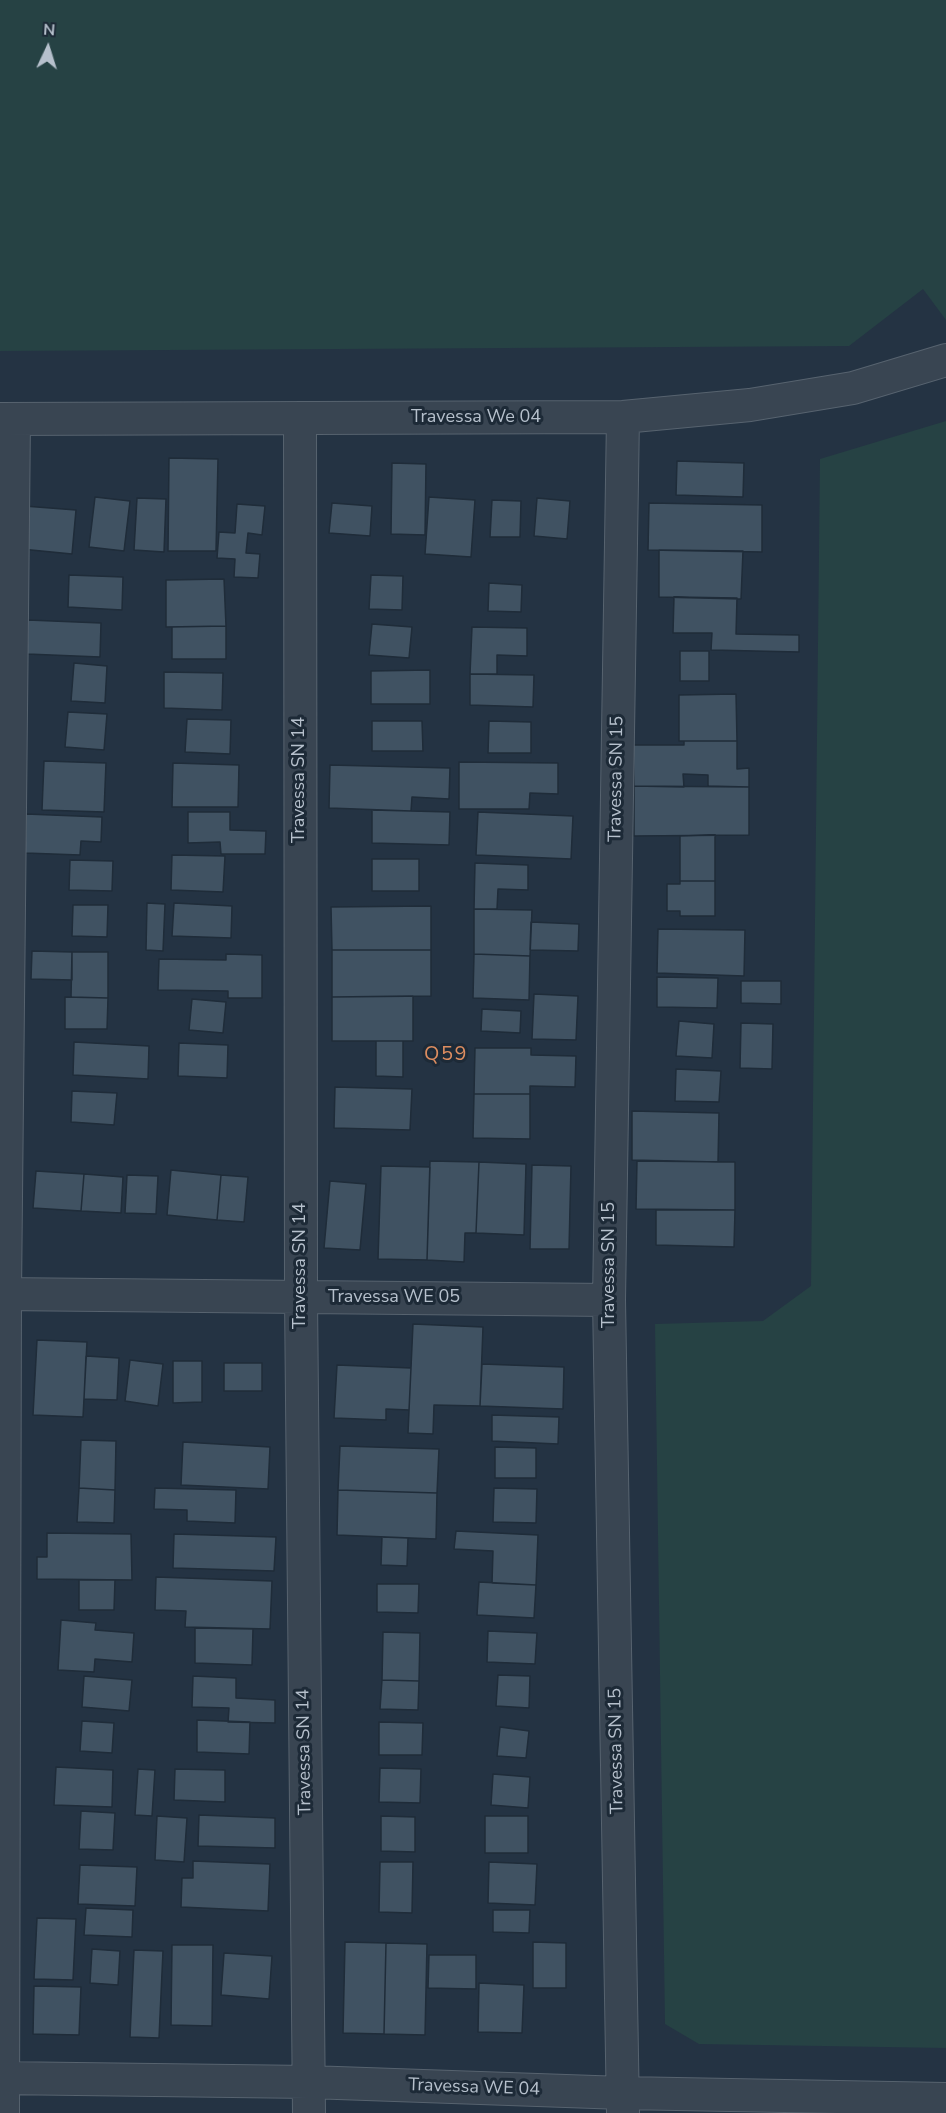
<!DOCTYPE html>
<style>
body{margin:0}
#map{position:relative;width:946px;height:2113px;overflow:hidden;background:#243343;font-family:"Nunito Sans",sans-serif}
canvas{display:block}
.north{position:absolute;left:18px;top:18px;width:60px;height:60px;-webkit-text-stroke:4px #1d2a37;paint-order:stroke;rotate:4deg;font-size:16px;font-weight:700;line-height:24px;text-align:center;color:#b6c0cc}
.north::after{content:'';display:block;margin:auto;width:21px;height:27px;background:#b6c0cc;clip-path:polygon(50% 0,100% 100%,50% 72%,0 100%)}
</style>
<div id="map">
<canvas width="946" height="2113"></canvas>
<div class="north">N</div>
</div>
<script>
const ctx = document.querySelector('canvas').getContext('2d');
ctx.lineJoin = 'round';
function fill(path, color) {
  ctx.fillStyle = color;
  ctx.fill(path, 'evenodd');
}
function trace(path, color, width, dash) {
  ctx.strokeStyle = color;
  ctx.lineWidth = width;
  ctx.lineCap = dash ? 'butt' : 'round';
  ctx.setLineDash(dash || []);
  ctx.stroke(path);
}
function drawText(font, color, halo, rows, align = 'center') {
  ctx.font = font + ' "Nunito Sans",sans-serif';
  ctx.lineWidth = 6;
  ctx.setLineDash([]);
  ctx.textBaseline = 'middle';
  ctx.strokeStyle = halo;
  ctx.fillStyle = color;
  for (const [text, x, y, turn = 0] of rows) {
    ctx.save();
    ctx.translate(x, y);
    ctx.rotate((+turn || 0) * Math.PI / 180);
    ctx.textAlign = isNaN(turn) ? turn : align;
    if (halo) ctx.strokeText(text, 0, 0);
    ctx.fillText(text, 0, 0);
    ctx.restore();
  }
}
fill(new Path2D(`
 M0,0H946V320L923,289L849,346L0,351Z
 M946,421V2048L699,2044L665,2024L655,1324L763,1321L811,1286L820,459Z`), '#264244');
const building = new Path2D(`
 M169,458L218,459L216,551H168Z
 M677,461L744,463L743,497L676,495Z
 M392,463L426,464L425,535L391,534Z
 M95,497L130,501L124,551L89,547Z
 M429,497L475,500L471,557L425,554Z
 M137,498L166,499L164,552L134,550Z
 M537,498L570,501L567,539L534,536Z
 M492,500L521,501L520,537H490Z
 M332,503L372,506L370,536L329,533Z
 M649,503L762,505V552L648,550Z
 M237,504L265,506L262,535L248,533L246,553L260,554L258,578L234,577L235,559L217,558L219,532L235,533Z
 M24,506L76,510L72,554L21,549Z
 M659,550L743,551L741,599L659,597Z
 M69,575L123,577L122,610L68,607Z
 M371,575L403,576L402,610L369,609Z
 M224,579L226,626L166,627V580Z
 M489,583L522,585L521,612L488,611Z
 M674,597L737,598L736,634L799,635V652L711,650L712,633H673Z
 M28,620L101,623L100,657L27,654Z
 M372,624L412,627L409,658L369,655Z
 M226,626V659H172V627Z
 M472,627L527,628V656L497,655V674H470Z
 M680,651H709V681H680Z
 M74,663L107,666L105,703L71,701Z
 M430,670V704H371V671Z
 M164,672L223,673L222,710L164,708Z
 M470,674L534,675L533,707L470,705Z
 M736,694L737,741H679V695Z
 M68,712L107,714L104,750L65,747Z
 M187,719L231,720L230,754L185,752Z
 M372,721H422L423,751H372Z
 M489,721L531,722V753H488Z
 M684,741H737V769L749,768V787L708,786V775L683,774L684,787L634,786L633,745H684Z
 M44,761L106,763L104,812L42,810Z
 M459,762L558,763V794L530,793L529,809H459Z
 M173,763L239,765L238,807H172Z
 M330,765L450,768L449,799L412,797L411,811L329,808Z
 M634,786L749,787V835L634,836Z
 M372,810L450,812L449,845L372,843Z
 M188,812H230V830L266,831L265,854H221L220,842L188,843Z
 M478,812L573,816L571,859L476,855Z
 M26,814L102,817L101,842L81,841L80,855L25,853Z
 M715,835V881H680V836Z
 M172,855L225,856L223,892L171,890Z
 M372,859H419V891H372Z
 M70,860L113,861L112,891L69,890Z
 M475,863L528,865V890L498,889L497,909H474Z
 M680,881H715V916H680V911H667V884H680Z
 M147,903L165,904L163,951L146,950Z
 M174,903L232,906L231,938L172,936Z
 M73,905H108L107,937L72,936Z
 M431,906V950H332L331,907Z
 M474,909L532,910L530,956L474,954Z
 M531,922L579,924L578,951L530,950Z
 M658,929L745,930L744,976L657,973Z
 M332,950H431V996L332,997Z
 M32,951L72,952V980L31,979Z
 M72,952H108V998L71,997Z
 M226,954L262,955V998H228V991L158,990L159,959L226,960Z
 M474,954L530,956L529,1000L473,998Z
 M657,977L718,978L717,1008L657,1007Z
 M741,981H781V1004L741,1003Z
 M534,994L578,996L576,1040L532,1039Z
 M413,996V1041H332V997Z
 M65,997L108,998L107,1029H65Z
 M192,999L226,1002L223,1033L189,1030Z
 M482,1009L521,1011L520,1033L481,1031Z
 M679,1021L714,1024L712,1058L676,1056Z
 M741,1023L773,1024L772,1069L740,1068Z
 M376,1041H403V1077L376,1076Z
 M74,1042L149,1046L148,1079L73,1075Z
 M179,1043L228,1045L227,1078L178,1076Z
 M475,1048H531V1055L576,1056L575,1087L530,1086V1094H474Z
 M676,1069L721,1071L719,1102L675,1101Z
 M335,1087L412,1089L410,1130L334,1128Z
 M72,1091L117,1093L114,1125L71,1122Z
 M474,1094H530V1139L473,1138Z
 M632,1111L719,1113L718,1162L632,1160Z
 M430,1161L479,1162L476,1233H465L464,1262L427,1260Z
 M637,1161L735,1162V1210L636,1209Z
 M479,1162L526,1164L524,1235L476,1233Z
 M532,1165L571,1166L569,1249H530Z
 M381,1166L430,1167L427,1260L378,1259Z
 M171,1170L221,1175L217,1220L167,1215Z
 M36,1171L84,1174L81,1211L33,1208Z
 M84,1174L123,1177L121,1213L81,1211Z
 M127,1175L158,1176L156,1214L125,1213Z
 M221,1175L248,1177L244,1222L217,1220Z
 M330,1181L366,1184L360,1250L324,1248Z
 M656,1210H735L734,1247L656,1245Z
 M413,1324L483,1327L480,1406L434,1405L433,1434L408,1433Z
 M37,1340L87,1342L83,1417L33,1415Z
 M86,1356L119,1358L117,1400L84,1399Z
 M130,1360L163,1364L158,1406L125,1401Z
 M173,1361H202V1402L173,1403Z
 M224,1363H262V1391H224Z
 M482,1364L564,1367L563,1409L480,1406Z
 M337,1365L411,1368L409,1410L386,1409V1420L334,1418Z
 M492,1415L559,1417L558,1444L492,1441Z
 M81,1440L116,1441L115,1490L79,1488Z
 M183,1442L270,1447L268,1489L181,1485Z
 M340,1446L439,1449L437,1493L338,1490Z
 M495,1447L536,1448V1478H495Z
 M79,1488L115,1490L114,1523L77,1522Z
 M155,1488L236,1490L235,1523L187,1521V1510L154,1509Z
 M494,1488L537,1489L536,1523L493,1522Z
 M338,1490L437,1493L436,1539L337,1535Z
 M456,1531L538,1535L536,1585L492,1583L493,1551L454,1549Z
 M47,1533L131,1534L132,1580L37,1579V1557H47Z
 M174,1534L276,1537L274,1571L173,1568Z
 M382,1537L408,1538L407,1566L381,1565Z
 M156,1577L272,1581L270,1629L185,1627L186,1611L155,1610Z
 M79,1580H115L114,1610H79Z
 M479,1582L536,1585L534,1618L477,1615Z
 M377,1584H419L418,1613L377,1612Z
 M61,1620L96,1623L95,1630L134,1633L132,1662L95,1659L94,1672L58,1670Z
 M195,1628L253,1629L252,1665L195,1663Z
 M488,1631L537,1633L535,1664L487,1662Z
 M383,1632L420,1633L419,1681L382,1680Z
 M498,1675L530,1676L529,1708L496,1706Z
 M84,1676L132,1680L129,1711L82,1707Z
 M193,1676L236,1678V1698L275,1700V1723L228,1722L229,1708L192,1707Z
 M382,1680L419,1681L418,1710L380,1709Z
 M197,1720L250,1722L249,1754L197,1752Z
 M82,1721L114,1723L112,1753L80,1751Z
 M379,1722L423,1723L422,1755H379Z
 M500,1727L529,1731L526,1758L497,1756Z
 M56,1767L113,1770L112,1807L54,1805Z
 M380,1768L421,1769L420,1803L379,1802Z
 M138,1769L155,1770L152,1816L135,1815Z
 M175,1769L225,1770V1802L174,1800Z
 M493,1774L530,1777L528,1808L491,1805Z
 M81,1811L115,1813L113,1850L79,1849Z
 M199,1815L275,1818V1848L198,1846Z
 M157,1816L187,1818L184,1862L155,1860Z
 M381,1816L415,1817V1852L381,1851Z
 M485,1816H528V1853H485Z
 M193,1861L270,1864L268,1911L181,1907L182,1878H193Z
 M380,1862H413L412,1913L379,1912Z
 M489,1862L537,1864L535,1905L488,1903Z
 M80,1865L137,1867L135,1906L78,1904Z
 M86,1908L133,1910L132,1937L84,1935Z
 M493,1910H530L529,1933L493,1932Z
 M37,1918L76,1919L73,1980L34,1979Z
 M345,1942L386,1943L384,2034L343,2033Z
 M533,1942L566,1943V1988H533Z
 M386,1943L427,1944L425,2035L384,2034Z
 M172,1945H213L212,2026L171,2025Z
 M92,1949L120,1951L118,1985L90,1983Z
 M134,1950L163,1951L159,2038L130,2037Z
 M224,1953L272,1956L269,1999L221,1995Z
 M429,1955H476V1989L428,1988Z
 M479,1983L524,1985L522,2033L478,2032Z
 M34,1986L81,1987L79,2035L33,2034Z`);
fill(building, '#405262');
trace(building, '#1f2c39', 1.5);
const minor = new Path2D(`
 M300,418L301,1298L309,2113
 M0,419L623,417L750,405L853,388L946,360
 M0,1294L609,1300
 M0,2078L309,2082L623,2093L946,2099
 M3,2113L5,1294L14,419
 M623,2113L609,1300L623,417`);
trace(minor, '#57636f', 34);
trace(minor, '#394552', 32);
drawText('18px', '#b6c0cc', '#1d2a37', [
 ["Travessa We 04",476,418],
 ["Travessa SN 15",617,779,-89],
 ["Travessa SN 14",300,780,-90],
 ["Travessa SN 15",610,1265,-90],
 ["Travessa SN 14",301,1266,-90],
 ["Travessa WE 05",394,1298],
 ["Travessa SN 15",617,1751,-91],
 ["Travessa SN 14",305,1752,-91],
 ["Travessa WE 04",474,2088,2]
]);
ctx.letterSpacing = '1.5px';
drawText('20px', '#dd8d60', '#1d2a37', [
 ["Q59",446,1055]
]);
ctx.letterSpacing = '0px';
</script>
